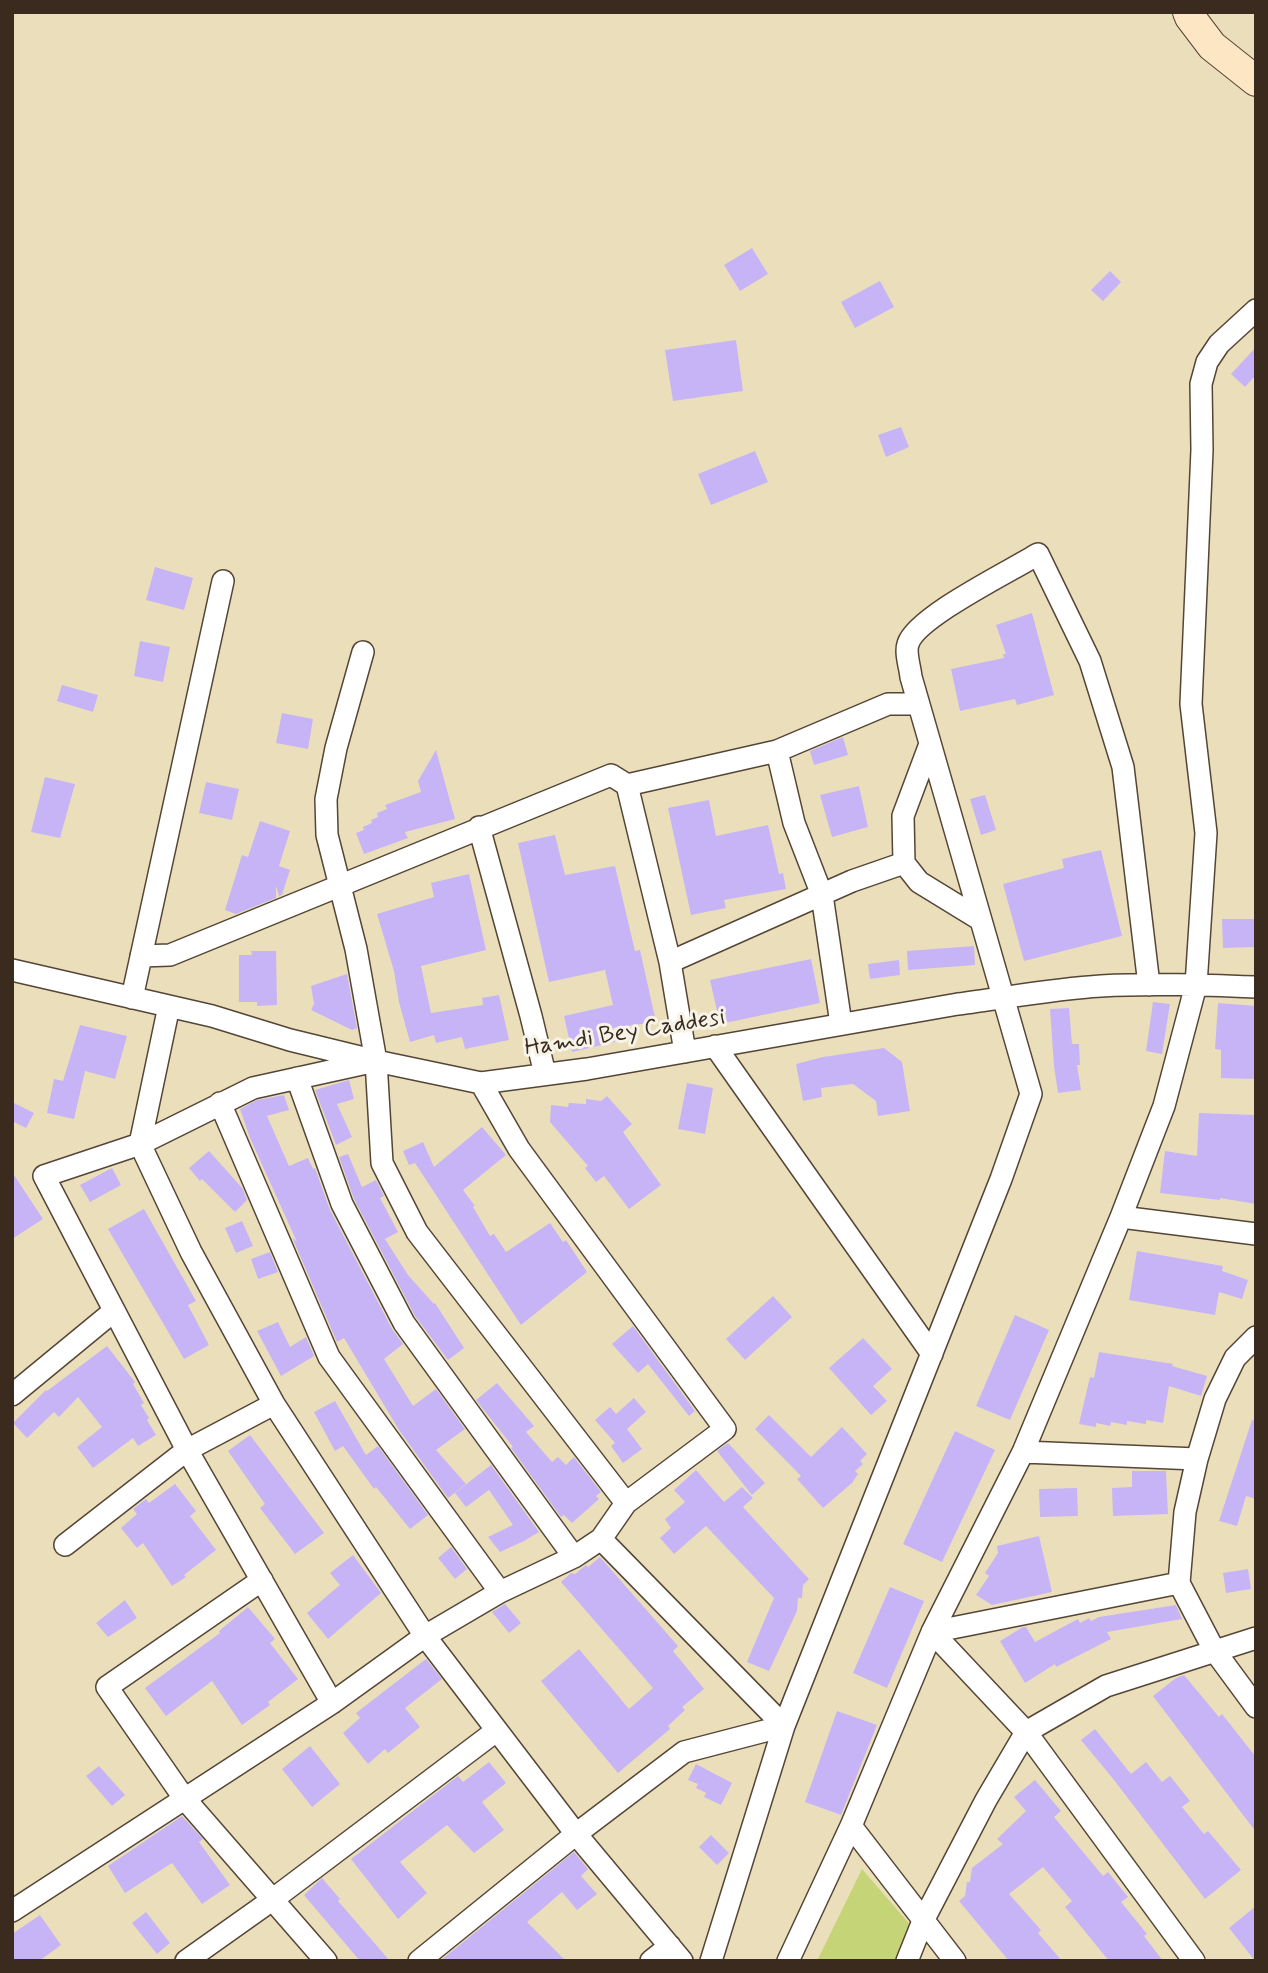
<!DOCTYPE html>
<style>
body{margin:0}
#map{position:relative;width:1268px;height:1973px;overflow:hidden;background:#ebdfbb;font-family:Mynerve,sans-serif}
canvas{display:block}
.frame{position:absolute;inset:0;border:14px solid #3b2a1e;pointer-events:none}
</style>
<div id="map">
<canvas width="1268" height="1973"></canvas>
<div class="frame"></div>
</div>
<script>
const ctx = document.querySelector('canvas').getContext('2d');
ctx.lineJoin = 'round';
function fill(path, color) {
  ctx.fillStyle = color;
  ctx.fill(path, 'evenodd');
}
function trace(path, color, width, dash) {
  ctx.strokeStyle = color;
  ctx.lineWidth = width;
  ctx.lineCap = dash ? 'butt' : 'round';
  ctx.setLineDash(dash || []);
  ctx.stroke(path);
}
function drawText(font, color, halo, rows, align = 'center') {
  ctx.font = font + ' Mynerve,sans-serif';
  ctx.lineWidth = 6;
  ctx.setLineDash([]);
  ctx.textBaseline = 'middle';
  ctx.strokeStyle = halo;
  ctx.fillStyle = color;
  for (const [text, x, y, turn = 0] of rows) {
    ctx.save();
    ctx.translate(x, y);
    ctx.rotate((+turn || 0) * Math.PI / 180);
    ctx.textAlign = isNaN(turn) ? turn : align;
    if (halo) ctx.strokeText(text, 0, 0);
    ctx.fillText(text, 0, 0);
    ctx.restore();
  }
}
fill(new Path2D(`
 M862,1869L913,1928L898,1961H817Z`), '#c5d476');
fill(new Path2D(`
 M752,248L768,274L740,291L724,265Z
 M1110,271L1121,282L1103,301L1091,290Z
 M880,281L894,307L855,328L841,302Z
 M736,340L743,391L673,401L665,350Z
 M1256,347V375L1245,387L1231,374Z
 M901,427L909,447L886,457L878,435Z
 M755,451L768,482L711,505L698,474Z
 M155,567L193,578L184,610L146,600Z
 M1032,613L1054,695L1017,705L1015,699L960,711L951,669L1004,658L1003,654H1006L996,625Z
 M140,641L170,647L163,682L134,676Z
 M62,685L98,695L93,712L57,701Z
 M282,713L313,719L308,749L276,743Z
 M843,737L848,755L814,765L810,751Z
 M436,750L455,819L405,832L408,838L364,854L356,833L364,830L363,827L372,823L371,820L378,817L377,813L387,809L385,805L421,792L418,781Z
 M45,777L75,784L60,838L31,832Z
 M206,782L239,789L232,820L199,813Z
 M859,786L868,827L832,837L820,795Z
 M985,795L996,830L981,835L970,799Z
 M709,800L716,836L768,825L779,874L783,873L786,889L724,900L726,908L691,915L668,808Z
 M260,821L290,831L279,866L290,870L282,895L279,896L276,886V898L236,914L225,910L242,855L248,857Z
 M555,835L565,875L615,866L635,951L640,950L656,1022L612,1028L615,1042L572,1052L564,1016L613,1005L605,970L549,982L518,843Z
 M1101,850L1122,936L1024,961L1003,884L1064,868L1062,859Z
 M469,874L486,950L421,966L431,1013L483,1005L482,998L499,995L509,1040L465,1049L462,1037L436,1043L434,1035L410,1042L399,1002L394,971L377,914L434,897L431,883Z
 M1222,919H1256V947L1223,948Z
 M974,946L975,965L908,970L907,951Z
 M251,951H276L277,1005L257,1006V1002H239V955H252Z
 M811,959L820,1003L720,1024L710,980Z
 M899,960L900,975L870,979L868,964Z
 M347,974L357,1028L352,1030L311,1010L314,1004L311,986Z
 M1153,1002L1170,1004L1162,1054L1146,1051Z
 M1218,1003L1256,1006V1079L1221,1078V1050L1215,1049Z
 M1069,1008L1072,1044H1079L1080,1065H1077L1081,1090L1058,1093L1054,1066L1050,1009Z
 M80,1025L127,1036L115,1079L85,1071L74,1119L47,1113L54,1079L63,1081Z
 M884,1048L902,1062L910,1111L878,1116L876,1101L853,1084L821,1088L822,1097L803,1101L796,1064L823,1057Z
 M349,1080L354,1099L337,1104L352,1137L336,1145L315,1090Z
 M687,1083L713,1088L705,1134L678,1129Z
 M284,1095L289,1110L267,1116L289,1166L308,1158L313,1169L315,1168L330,1210L392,1329L403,1344L384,1359L413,1406L436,1389L465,1429L436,1450L466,1484L448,1498L399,1430L344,1338L337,1342L292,1237L297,1242L250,1138L240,1109L257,1100Z
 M607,1096L632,1124L623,1132L661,1185L629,1209L604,1176L596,1182L585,1168L588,1166L550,1122L551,1105L568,1107L569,1103L586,1104V1099L601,1101Z
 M12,1102L34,1113L26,1128L12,1121Z
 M1199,1113L1256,1115V1204L1220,1198V1200L1160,1193L1165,1151L1197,1156Z
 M482,1127L506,1155L463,1190L475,1206L473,1207L490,1236L494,1234L506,1252L550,1223L563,1242L566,1240L587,1272L521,1325L415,1163L409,1165L403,1151L423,1142L434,1167Z
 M209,1151L243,1189L247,1200L235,1212L202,1179L200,1181L189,1168Z
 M348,1154L362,1187L376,1180L384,1196L380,1198L398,1232L385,1239L408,1275L434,1304L435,1303L464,1348L448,1360L415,1316L354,1199L339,1157Z
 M112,1168L121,1185L90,1202L80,1185Z
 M12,1172L43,1219L12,1239Z
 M144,1209L196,1301L188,1305L209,1345L184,1359L108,1229Z
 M242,1221L253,1246L236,1253L225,1228Z
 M1137,1251L1223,1266L1222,1271L1248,1280L1242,1299L1219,1292L1215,1315L1129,1300Z
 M270,1252L278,1272L258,1279L251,1259Z
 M773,1296L792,1317L745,1360L726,1339Z
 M1015,1315L1049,1330L1010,1420L976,1406Z
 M278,1322L290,1347L306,1337L314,1356L281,1376L257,1331Z
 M633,1326L695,1411L689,1416L648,1364L638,1373L612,1344Z
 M863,1338L892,1369L873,1386L887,1401L871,1415L829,1368Z
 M107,1346L135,1382L133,1384L144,1403L141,1405L149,1418L147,1420L156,1435L138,1446L133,1438L93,1468L77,1447L102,1427L78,1397L59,1417L54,1412L27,1438L13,1423L46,1390L47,1391Z
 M1099,1352L1173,1364L1172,1366L1207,1376L1201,1396L1169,1386L1163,1423L1146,1420V1424L1127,1421V1425L1111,1422L1110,1426L1096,1423V1427L1079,1424L1090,1377L1094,1378Z
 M497,1383L534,1426L526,1432L552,1462L558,1457L566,1465L574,1457L601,1492L596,1496L599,1499L572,1523L564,1515L561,1517L511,1448L513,1447L476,1400Z
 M634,1398L646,1412L627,1429L642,1449L623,1463L611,1446L615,1443L595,1420L610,1407L616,1414Z
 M335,1401L366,1455L378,1446L428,1515L410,1529L376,1487L374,1489L343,1446L335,1451L314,1412Z
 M769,1415L811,1457L842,1427L867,1454L860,1461L863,1464L855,1471L858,1474L852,1483L823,1508L797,1479L801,1476L755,1429Z
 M1252,1420L1256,1421V1499L1246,1496L1237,1526L1219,1521Z
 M955,1431L995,1450L942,1562L903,1544Z
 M250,1435L324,1533L295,1554L260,1508L265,1504L228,1451Z
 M728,1443L765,1483L752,1495L717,1451Z
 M491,1465L539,1532L524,1541L500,1552L488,1537L513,1525L489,1490L466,1507L455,1493Z
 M696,1470L724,1502L742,1487L753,1498L743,1507L809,1579L803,1585L802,1598H798L797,1611L769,1671L747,1662L774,1598L706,1526L674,1554L660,1538L671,1528L665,1519L685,1502L674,1490Z
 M1132,1471H1166L1168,1514L1113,1516L1112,1488L1132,1487Z
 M175,1484L196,1511L190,1516L216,1550L184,1575L186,1577L172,1586L143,1543L137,1548L121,1528L137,1514L133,1509L146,1499L149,1503Z
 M1077,1488L1078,1516L1040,1517L1039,1489Z
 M1039,1536L1052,1592L992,1605L976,1595L989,1576L985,1573L998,1553L997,1546Z
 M451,1547L467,1569L455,1579L438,1558Z
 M353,1555L381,1593L328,1639L307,1613L340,1585L330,1573Z
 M600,1557L678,1646L673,1651L704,1689L682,1707L685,1710L668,1726L670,1729L618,1773L541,1681L579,1649L629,1709L653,1688L561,1582L571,1573L575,1574L586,1565L588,1567Z
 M1248,1569L1251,1589L1226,1593L1223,1573Z
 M890,1587L924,1601L887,1688L853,1673Z
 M125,1600L137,1618L108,1637L96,1623Z
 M505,1604L521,1623L509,1633L492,1612Z
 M1176,1605L1182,1619L1107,1632L1111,1639L1056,1667L1055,1664L1025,1683L1000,1641L1023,1627H1026L1035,1642L1078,1619L1080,1623L1089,1618L1091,1621L1099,1617Z
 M248,1607L275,1639L270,1643L298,1679L268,1702L270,1705L242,1725L212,1681L166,1716L145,1688L220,1633L219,1631Z
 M426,1659L442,1679L405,1708L420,1727L388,1753L385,1749L368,1764L343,1733L360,1718L356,1713Z
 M1184,1675L1219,1717L1222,1714L1256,1757V1832L1153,1696L1176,1678Z
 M837,1711L877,1725L841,1815L805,1802Z
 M1095,1729L1131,1774L1146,1762L1162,1782L1170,1776L1190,1801L1182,1807L1204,1834L1208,1831L1241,1870L1205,1899L1114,1780L1081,1740Z
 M310,1746L340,1784L312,1807L282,1769Z
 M489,1762L506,1783L482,1802L504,1830L474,1853L447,1825L400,1862L427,1893L398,1919L351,1859L458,1776L463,1782Z
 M696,1764L732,1783L721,1805L704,1797L706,1793L696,1788L698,1784L688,1780Z
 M99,1766L125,1795L112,1806L86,1776Z
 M1035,1780L1061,1811L1054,1817L1103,1876L1108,1872L1128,1897L1121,1902L1147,1934L1144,1936L1163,1961H1109L1065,1907L1072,1901L1043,1867L1009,1894L1041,1930L1038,1933L1062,1961H1009L959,1901L965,1896L967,1882H970L972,1868L1003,1844L997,1839L1026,1811L1014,1797Z
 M182,1816L203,1839L199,1842L230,1885L202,1904L172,1863L125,1893L108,1866Z
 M711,1835L729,1853L717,1865L699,1847Z
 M574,1852L588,1869L581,1876L597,1894L577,1910L562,1892L527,1922L566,1961H440Z
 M322,1878L340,1899L338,1901L390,1961H360L304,1895Z
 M1256,1906V1961H1255L1229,1928Z
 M146,1912L170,1943L157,1954L132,1923Z
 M40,1915L61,1945L39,1961H12V1934Z`), '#c7b4f6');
const street = new Path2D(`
 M363,652L336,748L326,799L327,835L356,949L376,1061L382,1163L417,1232L626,1503
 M930,744L903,816L904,863L919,882L981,920
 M777,751L794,823L822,895L841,1024
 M627,785L777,751L888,704H918
 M479,827L531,1016L545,1074
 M141,956L170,955L611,775L627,785L670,962L685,1052
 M670,962L852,881L904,863
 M12,970L212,1016L290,1040L376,1061L481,1083L587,1069L958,1004C1005,998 1053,989 1101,986C1152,983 1204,985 1256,987
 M132,998L223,581
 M169,1006L140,1144L191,1252L274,1404L425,1636L576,1834L682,1961
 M715,1046L932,1354
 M297,1078L342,1204L404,1323L574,1557
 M220,1103L329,1357L500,1592
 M1121,1217L1256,1234
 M1256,1337L1235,1358L1215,1399L1197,1459L1185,1512L1179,1583L1214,1650L1256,1707
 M12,1395L114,1311
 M1023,1452L1197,1459
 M601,1539L784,1726
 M65,1545L187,1450L274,1404
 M262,1580L107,1687L184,1798L326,1961
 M932,1632L1026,1732L1194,1961
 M932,1632L1179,1583
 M332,1703L187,1450L44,1176L140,1144L253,1088L371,1062
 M851,1826L955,1961
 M12,1911L332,1703L425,1636L500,1592L574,1557L601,1539L626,1503L725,1429L519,1149L481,1083
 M186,1961L272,1900L496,1731
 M419,1961L576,1834L684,1752L784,1726
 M651,1961L670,1946
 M711,1961L784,1726L1001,1179L1031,1094L911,677C910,667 905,653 908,644C916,617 1011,571 1038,554L1090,661L1123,767L1149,985
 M788,1961L851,1826L932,1632L1023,1452L1121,1217L1164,1106L1196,985L1206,833L1191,704L1202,450L1201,384L1207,362L1219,344L1256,310
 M907,1961L923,1921L986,1800L1026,1732L1106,1686L1256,1638`);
const secondary = new Path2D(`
 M1188,12L1190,17L1212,46L1256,81`);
trace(street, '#554536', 24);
trace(secondary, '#554536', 32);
trace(street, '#fff', 21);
trace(secondary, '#fce6c4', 30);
drawText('24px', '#3b2a1e', '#f7f3e8', [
 ["Hamdi Bey Caddesi",625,1034,-9]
]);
</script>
